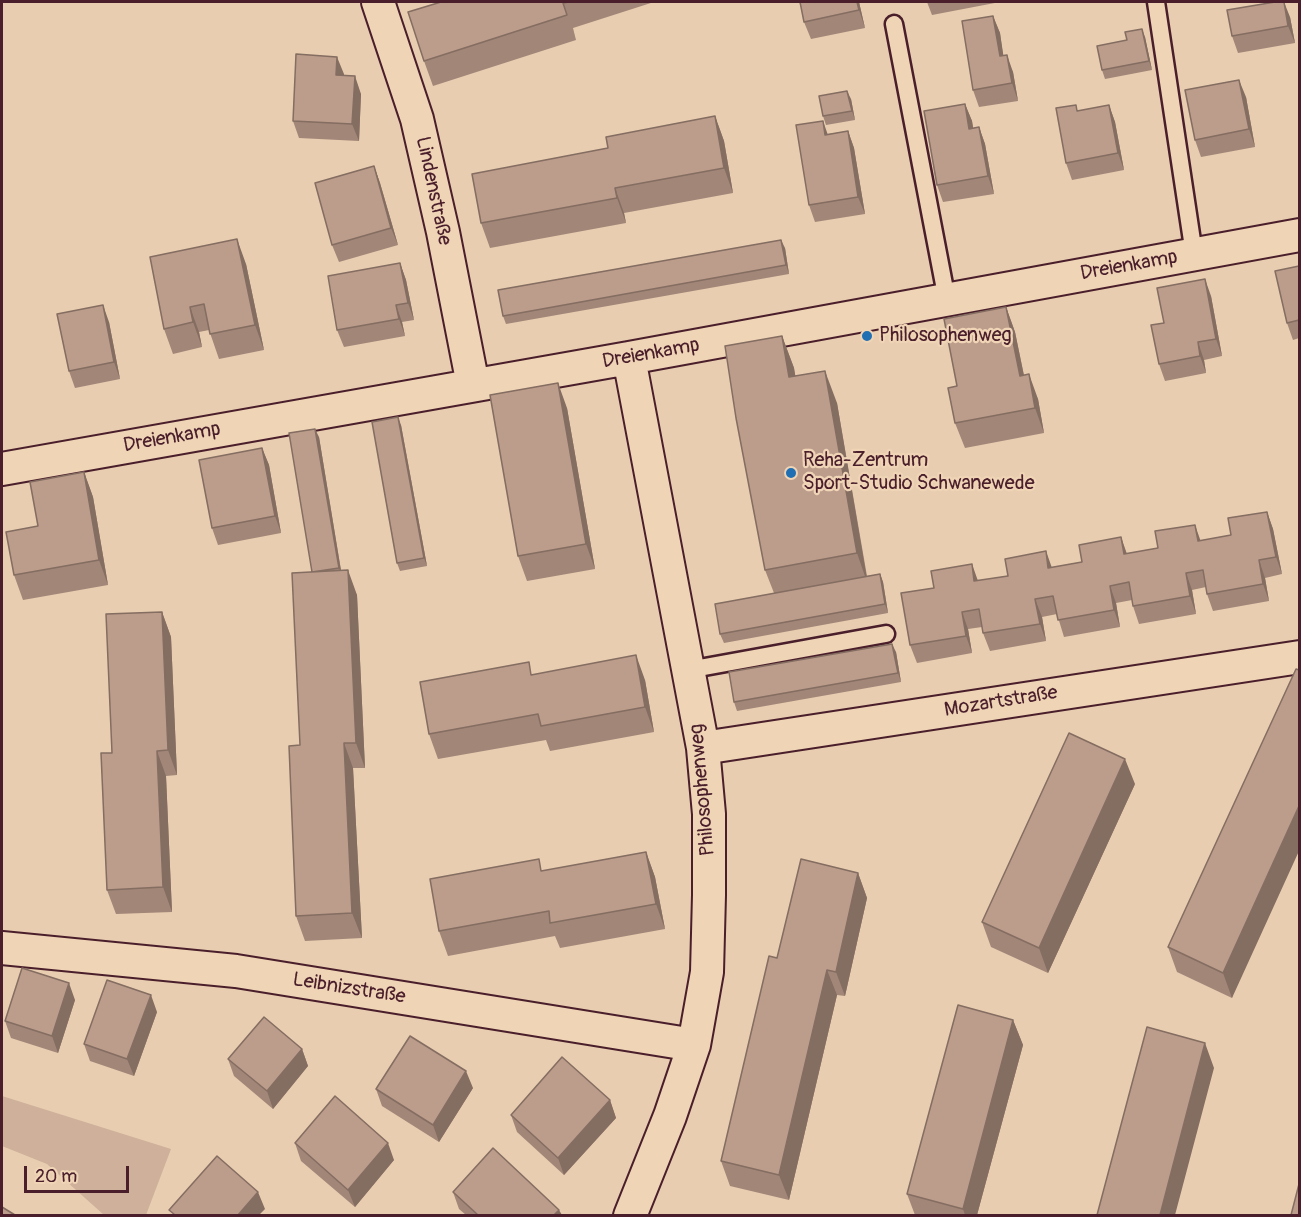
<!DOCTYPE html>
<meta charset="utf-8">
<style>
body{margin:0}
#map{position:relative;width:1301px;height:1217px;overflow:hidden;background:#e8cdb0;font-family:Pangolin,sans-serif}
canvas{display:block}
.frame{position:absolute;inset:0;border:3px solid #4a1f2b;pointer-events:none}
.scale{position:absolute;left:24px;top:1166px;width:105px;height:27px;box-sizing:border-box;border:3px solid #4a1f2b;border-top:0;padding-left:8px;font-size:18px;line-height:21px;white-space:nowrap;color:#4a1f2b;-webkit-text-stroke:4px #efd4b6;paint-order:stroke}
</style>
<div id="map">
<canvas width="1301" height="1217"></canvas>
<div class="frame"></div>
<div class="scale">20 m</div>
</div>
<script>
const ctx = document.querySelector('canvas').getContext('2d');
ctx.lineJoin = 'round';
function fill(path, color) {
  ctx.fillStyle = color;
  ctx.fill(path, 'evenodd');
}
function trace(path, color, width, dash) {
  ctx.strokeStyle = color;
  ctx.lineWidth = width;
  ctx.lineCap = dash ? 'butt' : 'round';
  ctx.setLineDash(dash || []);
  ctx.stroke(path);
}
function drawText(font, color, halo, rows, align = 'center') {
  ctx.font = font + ' Pangolin,sans-serif';
  ctx.lineWidth = 4.5;
  ctx.setLineDash([]);
  ctx.textBaseline = 'middle';
  ctx.strokeStyle = halo;
  ctx.fillStyle = color;
  for (const [text, x, y, turn = 0] of rows) {
    ctx.save();
    ctx.translate(x, y);
    ctx.rotate((+turn || 0) * Math.PI / 180);
    ctx.textAlign = isNaN(turn) ? turn : align;
    if (halo) ctx.strokeText(text, 0, 0);
    ctx.fillText(text, 0, 0);
    ctx.restore();
  }
}
fill(new Path2D(`
 M2,1096L171,1149L146,1215H104L47,1164L2,1146Z`), '#ceb09b');
const lane = new Path2D(`
 M1156,2L1194,254
 M894,24L947,300
 M688,670L886,634`);
const street = new Path2D(`
 M378,2L417,119L443,232L473,385
 M629,358L703,748L709,814V895L707,972L694,1045L670,1116L630,1216
 M2,469L629,358L1300,235
 M703,748L1300,657
 M2,948L236,971L694,1045`);
trace(lane, '#4a1f2b', 21);
trace(street, '#4a1f2b', 36);
trace(lane, '#efd4b6', 16);
trace(street, '#efd4b6', 32);
fill(new Path2D(`
 M441,2H654L573,28L576,40L433,86L424,61Z
 M800,2H859L865,28L811,39L804,22Z
 M927,2H1000L932,15Z
 M993,16L1000,33L1003,55L1013,72L1018,101L979,107L973,90Z
 M1290,17L1295,43L1238,53L1232,36Z
 M1145,37L1152,70L1105,79L1102,70Z
 M344,74L343,76L361,94L359,141L299,138L293,121Z
 M1246,97L1255,147L1201,157L1195,140Z
 M851,99L855,120L826,125L823,116Z
 M965,104L972,121L973,128L979,127L985,144L994,194L943,202L937,185Z
 M1109,105L1115,122L1124,170L1072,180L1066,163L1078,111Z
 M715,116L724,141L733,193L624,213L626,223L490,248L481,223L608,148Z
 M848,131L854,148L865,214L815,222L809,205L828,134Z
 M374,166L380,183L398,245L339,262L332,245Z
 M785,248L789,274L506,324L503,316Z
 M150,257L246,264L264,350L219,359L209,330L199,332L202,347L173,354L164,329Z
 M400,263L406,280L414,320L402,322L405,336L344,347L337,330Z
 M1299,266V338L1293,340L1287,323Z
 M1211,296L1222,356L1204,360L1206,373L1165,381L1159,364L1164,323Z
 M1006,307L1015,332L1024,375L1038,399L1044,433L965,448L955,423L957,386Z
 M109,322L120,379L75,388L69,371Z
 M782,336L794,368L795,376L837,403L867,576L880,574L883,582L888,613L724,643L720,634L774,593L765,570Z
 M567,408L595,569L527,581L518,556Z
 M401,425L427,566L400,571L397,563Z
 M319,437L341,570L357,595L365,768H353L362,938L305,941L296,916L300,745L312,572Z
 M262,448L269,465L281,533L218,545L212,528Z
 M84,472L93,497L108,585L23,600L14,575L38,526Z
 M1267,512L1273,529L1282,574L1265,578L1269,601L1213,611L1207,594L1206,587L1192,590L1196,614L1139,624L1133,606L1132,600L1116,603L1120,627L1064,637L1057,614L1042,617L1046,641L990,651L983,633L982,627L968,629L972,653L917,663L910,645L978,581L1082,562L1121,537L1127,554L1231,535Z
 M162,612L171,637L177,775L166,776L172,912L116,914L107,890L112,753Z
 M896,652L901,682L737,711L734,702Z
 M1299,670L1232,998L1177,972L1168,947Z
 M533,675L645,680L654,732L550,751L546,740L438,759L429,734Z
 M1135,784L1048,973L991,947L982,922Z
 M646,852L655,877L665,929L560,948L555,936L448,956L439,931L543,871Z
 M858,873L867,898L845,996L837,995L789,1200L730,1186L721,1161L777,958Z
 M75,1000L58,1053L11,1038L5,1021Z
 M157,1012L134,1076L90,1061L84,1044Z
 M1013,1020L1023,1045L977,1215H915L907,1194Z
 M302,1049L308,1066L273,1109L234,1076L228,1059Z
 M473,1088L439,1142L382,1106L376,1089Z
 M610,1100L616,1118L564,1175L517,1132L511,1115Z
 M295,1143L394,1160L355,1207L301,1161Z
 M453,1192L562,1215H466L459,1209Z`), '#a28678');
fill(new Path2D(`
 M857,2H859L865,28L859,10Z
 M1284,2L1290,17L1295,43L1288,26Z
 M993,16L1000,33L1006,73L1000,56Z
 M1142,29L1145,37L1152,70L1149,61Z
 M1007,55L1013,72L1018,101L1012,83Z
 M337,57L344,74L342,93L336,75Z
 M355,76L361,94L359,141L352,124Z
 M1239,80L1246,97L1255,147L1249,129Z
 M847,91L851,99L855,120L852,111Z
 M965,104L972,121L976,146L969,129Z
 M1109,105L1115,122L1124,170L1118,153Z
 M715,116L724,141L733,193L724,168Z
 M823,121L829,138L825,135Z
 M979,127L985,144L994,194L988,176Z
 M848,131L854,148L865,214L858,197Z
 M374,166L380,183L398,245L391,228Z
 M615,188L624,213L626,223L617,198Z
 M237,239L246,264L264,350L255,325Z
 M781,240L785,248L789,274L786,265Z
 M400,263L406,280L414,320L408,303Z
 M1205,279L1211,296L1222,356L1216,339Z
 M103,305L109,322L120,379L114,362Z
 M396,305L402,322L405,336L399,319Z
 M190,307L199,332L202,347L193,322Z
 M1006,307L1015,332L1029,401L1020,376Z
 M782,336L794,368L801,409L789,377Z
 M1198,342L1204,360L1206,373L1200,356Z
 M825,371L837,403L868,585L857,553Z
 M1029,374L1038,399L1044,433L1035,408Z
 M558,383L567,408L595,569L586,544Z
 M398,417L401,425L427,566L424,558Z
 M315,429L319,437L342,577L339,568Z
 M262,448L269,465L281,533L275,516Z
 M84,472L93,497L108,585L99,560Z
 M1267,512L1273,529L1282,574L1276,557Z
 M1195,525L1201,542L1198,541Z
 M1121,537L1127,555L1124,554Z
 M1046,551L1052,568H1048Z
 M1259,560L1265,578L1269,601L1263,584Z
 M972,564L978,581H974Z
 M348,570L357,595L365,768L356,743Z
 M1186,573L1192,590L1196,614L1190,596Z
 M880,574L883,582L888,613L885,604Z
 M1110,586L1116,603L1120,627L1114,610Z
 M1035,599L1042,617L1046,641L1040,624Z
 M162,612L171,637L177,775L168,750Z
 M962,612L968,629L972,653L966,636Z
 M892,644L896,652L901,682L898,673Z
 M636,655L645,680L654,732L645,707Z
 M344,743L353,768L362,938L352,913Z
 M157,751L166,776L172,912L163,887Z
 M1125,759L1135,784L1048,973L1039,948Z
 M1299,806V851L1232,998L1223,973Z
 M646,852L655,877L665,929L656,904Z
 M858,873L867,898L845,996L836,972Z
 M827,970L837,995L789,1200L779,1175Z
 M69,983L75,1000L58,1053L52,1036Z
 M151,995L157,1012L134,1076L127,1059Z
 M1013,1020L1023,1045L977,1215H965L963,1209Z
 M1205,1043L1214,1068L1175,1215H1160Z
 M302,1049L308,1066L273,1109L267,1091Z
 M466,1071L473,1088L439,1142L433,1125Z
 M610,1100L616,1118L564,1175L558,1158Z
 M388,1143L394,1160L355,1207L348,1190Z
 M258,1192L265,1209L259,1215H238Z
 M559,1210L562,1215H554Z`), '#846d61');
const building = new Path2D(`
 M441,2H569L563,3L567,15L424,61L408,12Z
 M800,2H857L859,10L804,22Z
 M1275,2H1284L1288,26L1232,36L1227,10Z
 M993,16L1000,56L1007,55L1012,83L973,90L962,21Z
 M1142,29L1149,61L1102,70L1097,46L1127,40L1125,32Z
 M296,54L337,57L336,75L355,76L352,124L293,121Z
 M1239,80L1249,129L1195,140L1185,90Z
 M847,91L852,111L823,116L819,96Z
 M965,104L969,129L979,127L988,176L937,185L924,111Z
 M1076,105L1077,111L1109,105L1118,153L1066,163L1056,108Z
 M715,116L724,168L615,188L617,198L481,223L472,174L608,148L606,137Z
 M823,121L825,135L848,131L858,197L809,205L796,125Z
 M374,166L391,228L332,245L315,183Z
 M237,239L255,325L210,334L204,304L190,307L193,322L164,329L150,257Z
 M781,240L786,265L503,316L498,290Z
 M400,263L408,303L396,305L399,319L337,330L328,276Z
 M1299,266V320L1287,323L1275,271Z
 M1205,279L1216,339L1198,342L1200,356L1159,364L1151,325L1164,323L1157,288Z
 M103,305L114,362L69,371L57,314Z
 M1006,307L1020,376L1029,374L1035,408L955,423L948,388L957,386L944,319Z
 M782,336L789,377L825,371L857,553L765,570L736,418L725,346Z
 M558,383L586,544L518,556L490,395Z
 M398,417L424,558L397,563L372,422Z
 M315,429L339,568L312,572L289,433Z
 M262,448L275,516L212,528L199,460Z
 M84,472L99,560L14,575L6,532L38,526L30,482Z
 M1267,512L1276,557L1259,560L1263,584L1207,594L1203,570L1186,573L1190,596L1133,606L1129,582L1110,586L1114,610L1058,620L1053,596L1035,599L1040,624L983,633L979,609L962,612L966,636L910,645L901,593L934,588L931,571L972,564L974,581L1008,576L1005,559L1046,551L1048,568L1082,562L1079,545L1121,537L1124,554L1158,548L1155,531L1195,525L1198,541L1231,535L1228,518Z
 M348,570L356,743H344L352,913L296,916L289,746L300,745L292,573Z
 M880,574L885,604L720,634L715,604Z
 M162,612L168,750L157,751L163,887L107,890L101,753H112L106,614Z
 M892,644L898,673L734,702L729,672Z
 M636,655L645,707L541,726L538,714L429,734L420,682L529,662L531,675Z
 M1296,669L1299,670V806L1223,973L1168,947Z
 M1069,733L1125,759L1039,948L982,922Z
 M646,852L656,904L550,923L549,911L439,931L430,879L539,859L541,871Z
 M801,859L858,873L836,972L827,970L779,1175L721,1161L769,956L777,958Z
 M22,968L69,983L52,1036L5,1021Z
 M107,980L151,995L127,1059L84,1044Z
 M958,1005L1013,1020L963,1209L907,1194Z
 M264,1017L302,1049L267,1091L228,1059Z
 M1147,1027L1205,1043L1160,1215H1097Z
 M410,1036L466,1071L433,1125L376,1089Z
 M562,1057L610,1100L558,1158L511,1115Z
 M335,1096L388,1143L348,1190L295,1143Z
 M493,1148L559,1210L554,1215H478L453,1192Z
 M217,1156L258,1192L238,1215H175L169,1210Z
 M1299,1184V1215H1291Z
 M2,1207L15,1215H2Z`);
fill(building, '#bc9c8b');
trace(building, '#846d61', 1.5);
for (const [x, y, r, color] of [
 [867,336,6,"#1f6fb2"],
 [791,473,6,"#1f6fb2"]
]) {
  const dot = new Path2D();
  dot.arc(x, y, r, 0, 2 * Math.PI);
  ctx.fillStyle = color;
  ctx.fill(dot);
  trace(dot, '#efd4b6', 2);
}
drawText('20px', '#4a1f2b', '#efd4b6', [
 ["Lindenstraße",433,191,78],
 ["Dreienkamp",1129,266,-10],
 ["Dreienkamp",651,354,-10],
 ["Dreienkamp",172,438,-10],
 ["Mozartstraße",1001,702,-9],
 ["Philosophenweg",703,790,-95],
 ["Leibnizstraße",349,989,9]
]);
drawText('20px', '#4a1f2b', '#efd4b6', [
 ["Philosophenweg",879,336],
 ["Reha-Zentrum",803,461],
 ["Sport-Studio Schwanewede",803,484]
], 'left');
</script>
